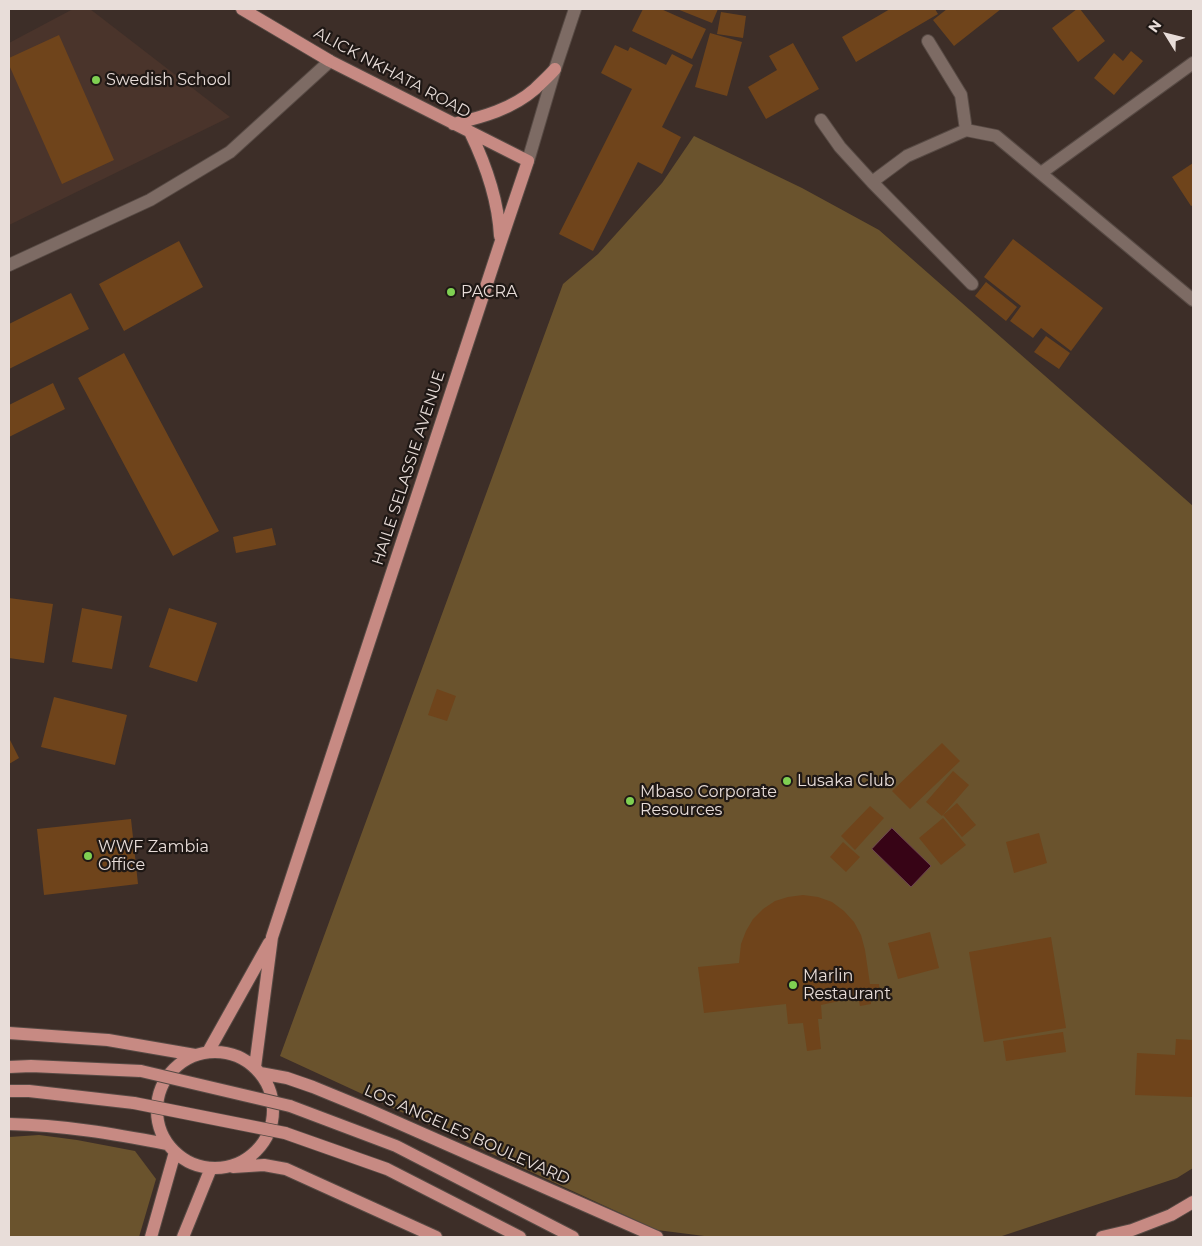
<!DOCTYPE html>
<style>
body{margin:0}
#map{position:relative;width:1202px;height:1246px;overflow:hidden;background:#3d2e28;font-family:Montserrat,sans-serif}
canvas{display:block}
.frame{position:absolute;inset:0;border:10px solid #e8ddd9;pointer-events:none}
.north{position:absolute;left:1142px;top:10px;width:50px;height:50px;-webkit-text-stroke:4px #1f1815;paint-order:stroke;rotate:306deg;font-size:14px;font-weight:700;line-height:20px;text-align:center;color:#e8ddd9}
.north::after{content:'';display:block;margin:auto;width:18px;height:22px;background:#e8ddd9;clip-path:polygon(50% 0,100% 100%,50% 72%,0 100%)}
</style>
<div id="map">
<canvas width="1202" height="1246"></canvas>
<div class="frame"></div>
<div class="north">N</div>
</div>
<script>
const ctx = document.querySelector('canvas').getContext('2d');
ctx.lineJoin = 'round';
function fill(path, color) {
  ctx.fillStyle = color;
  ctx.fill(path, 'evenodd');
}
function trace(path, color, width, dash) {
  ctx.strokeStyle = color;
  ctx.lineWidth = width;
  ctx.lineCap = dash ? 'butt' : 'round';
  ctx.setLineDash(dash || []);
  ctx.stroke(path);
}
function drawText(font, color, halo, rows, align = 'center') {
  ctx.font = font + ' Montserrat,sans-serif';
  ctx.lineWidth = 4.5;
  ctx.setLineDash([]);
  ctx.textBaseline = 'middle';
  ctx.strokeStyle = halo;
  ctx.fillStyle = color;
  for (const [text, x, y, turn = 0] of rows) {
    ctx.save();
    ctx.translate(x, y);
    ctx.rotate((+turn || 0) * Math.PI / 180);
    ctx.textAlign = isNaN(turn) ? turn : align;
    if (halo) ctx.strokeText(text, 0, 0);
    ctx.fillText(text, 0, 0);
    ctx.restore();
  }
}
fill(new Path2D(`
 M73,9H90L230,117L9,225V43Z`), '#4a342b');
fill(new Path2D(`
 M694,136L802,188L879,230L1193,506V1168L1177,1178L999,1237H712L657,1230L280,1056L563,284L598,254L662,183Z
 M39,1135L77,1140L135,1151L156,1179L139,1237H9V1137Z`), '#6a532d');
const water = new Path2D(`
 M892,828L931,866L911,887L872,849Z`);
fill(water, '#370416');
trace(water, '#6c4550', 1);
fill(new Path2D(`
 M643,9H661L706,29L692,59L632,31Z
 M677,9H718L712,23Z
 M890,9H935L938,14L856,62L842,37Z
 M947,9H1001L954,46L933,20Z
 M1077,9H1080L1105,41L1078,62L1052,28Z
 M721,12L746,16L743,38L717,34Z
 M710,33L742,42L727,96L695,87Z
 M59,35L114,160L62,184L9,65V58Z
 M793,43L819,89L766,119L748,87L777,70L769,56Z
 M615,45L628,51L630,47L666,65L672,54L693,65L662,127L681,137L662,174L638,162L593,251L559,234L632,89L601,73Z
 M1131,51L1143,61L1114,95L1094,78L1114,53L1123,61Z
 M1193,163V205L1191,206L1172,177Z
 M1013,239L1103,308L1071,351L1041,328L1033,338L1010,321L1021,306L984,277Z
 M179,241L203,287L124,331L99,284Z
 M986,282L1017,307L1006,321L975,296Z
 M71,293L89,329L9,369V324Z
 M1046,336L1070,353L1059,369L1034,352Z
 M124,353L219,531L173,556L78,378Z
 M53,383L65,409L9,437V405Z
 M272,528L276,545L236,553L233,537Z
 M9,598L53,604L44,663L9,658Z
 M82,608L122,616L112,669L72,662Z
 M169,608L217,623L197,682L149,667Z
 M437,689L456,696L447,721L428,715Z
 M54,697L127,715L115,765L41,747Z
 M9,738L19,758L9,764Z
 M942,743L960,761L910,809L892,791Z
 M953,771L969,785L942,816L926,802Z
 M957,803L976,825L962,837L943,815Z
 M870,806L884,818L855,850L841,836Z
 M943,818L966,845L941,865L919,838Z
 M131,819L138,884L44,895L37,829Z
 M1039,833L1047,863L1014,873L1006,842Z
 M843,842L860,857L846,872L830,857Z
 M803,895L818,897L832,902L844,911L854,922L861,935L865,950L870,984H879L880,994L870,995L871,1004L860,1006L858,997L821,1005L822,1019H818L821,1049L807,1051L803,1023L788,1024L786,1004L704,1013L698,967L739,963L741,944L746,931L753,919L763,909L775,901L788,897Z
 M930,932L939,968L898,979L888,943Z
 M1051,937L1066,1028L984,1042L969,952Z
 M1063,1032L1066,1052L1006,1061L1003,1041Z
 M1176,1039L1193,1040V1097L1135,1095L1137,1053L1175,1055Z`), '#6f441b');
const minor = new Path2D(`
 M928,41L961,95L966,130
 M821,120L840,147L872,182L972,284
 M528,161L555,69L575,9
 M1041,173L1193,63
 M872,182L907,156L966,130L996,136L1193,300
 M9,265L150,200L230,152L330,61`);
const major = new Path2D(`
 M242,9L330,61L528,161L500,244L272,937L255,1067
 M453,124C483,117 512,109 535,89C542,82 549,76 555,69
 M470,132C486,165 498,199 500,236
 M9,1033L108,1040L195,1055
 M157 1110a58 58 0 1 1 116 0a58 58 0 1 1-116 0Z
 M208,1052L269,943
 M9,1067L31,1066L141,1071
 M260,1073L287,1078L313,1087L369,1110L657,1237
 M9,1091H29L134,1103
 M290,1106L396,1146L573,1237
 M9,1124C63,1125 114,1134 167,1144
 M285,1133L387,1169L520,1237
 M233,1167L264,1165L286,1169L436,1237
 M151,1237L175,1152
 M183,1237L211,1168
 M1102,1237L1132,1230L1171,1215L1193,1202`);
trace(minor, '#574a44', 14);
trace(major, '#574a44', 14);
trace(minor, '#7d6b64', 12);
trace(major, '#c78a83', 12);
const majorBridge = new Path2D(`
 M141,1071L290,1106
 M134,1103L285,1133`);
trace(majorBridge, '#574a44', 14, []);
trace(majorBridge, '#c78a83', 12);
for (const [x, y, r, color] of [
 [96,80,5,"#7fd052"],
 [451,292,5,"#7fd052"],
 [787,781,5,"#7fd052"],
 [630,801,5,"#7fd052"],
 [88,856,5,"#7fd052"],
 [793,985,5,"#7fd052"]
]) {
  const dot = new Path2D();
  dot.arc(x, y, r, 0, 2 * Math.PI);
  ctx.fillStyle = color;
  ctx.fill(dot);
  trace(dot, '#1f1815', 2);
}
drawText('16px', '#e8ddd9', '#1f1815', [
 ["ALICK NKHATA ROAD",392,73,28],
 ["HAILE SELASSIE AVENUE",409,468,-72],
 ["LOS ANGELES BOULEVARD",467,1135,24]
]);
drawText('16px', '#e8ddd9', '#1f1815', [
 ["Swedish School",106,80],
 ["PACRA",461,292],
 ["Lusaka Club",797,781],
 ["Mbaso Corporate",640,792],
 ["Resources",640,810],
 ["WWF Zambia",98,847],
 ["Office",98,865],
 ["Marlin",803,976],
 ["Restaurant",803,994]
], 'left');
</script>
